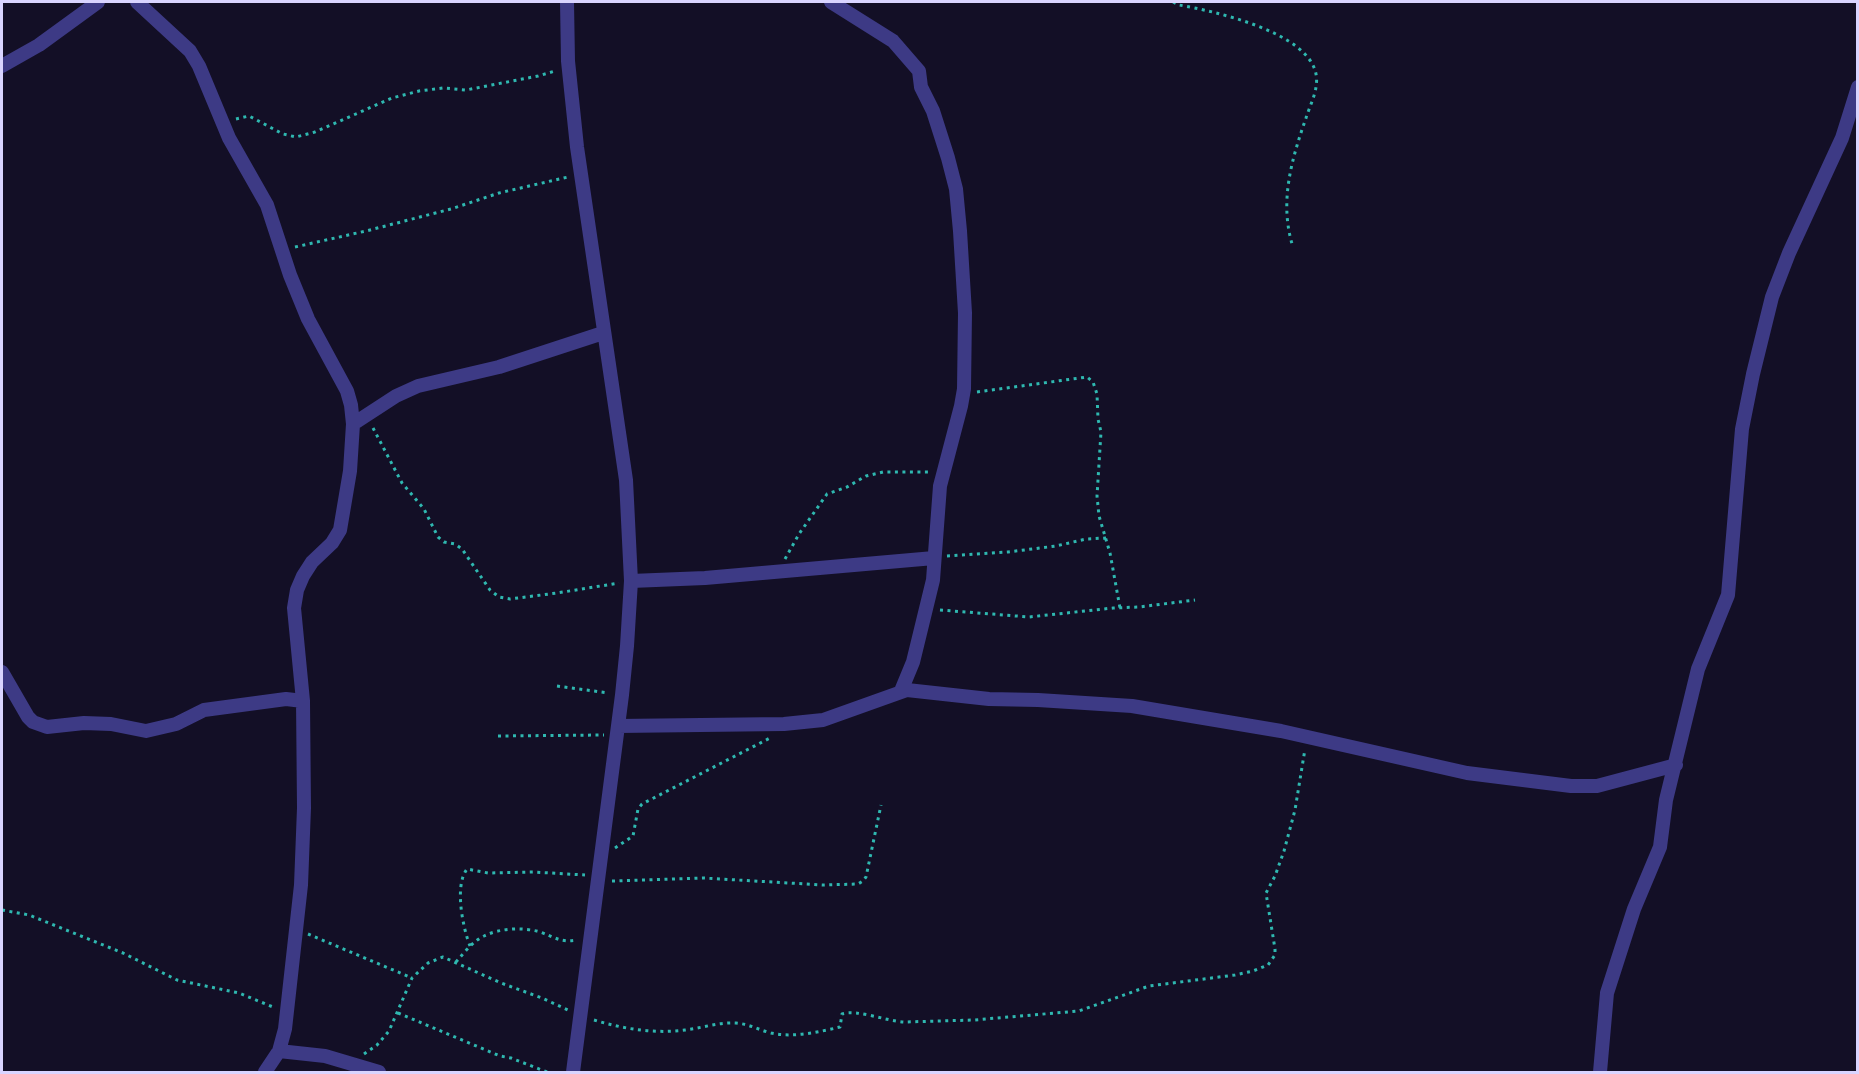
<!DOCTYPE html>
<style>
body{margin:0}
#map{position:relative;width:1859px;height:1074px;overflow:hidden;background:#130f26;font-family:"Open Sans",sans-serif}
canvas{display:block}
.frame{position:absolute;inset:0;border:3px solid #d9d4ff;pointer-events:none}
</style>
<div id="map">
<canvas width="1859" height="1074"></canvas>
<div class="frame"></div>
</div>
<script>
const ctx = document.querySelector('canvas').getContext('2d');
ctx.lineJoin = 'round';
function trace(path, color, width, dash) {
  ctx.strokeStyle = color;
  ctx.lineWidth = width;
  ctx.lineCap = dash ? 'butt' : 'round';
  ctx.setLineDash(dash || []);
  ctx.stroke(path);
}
trace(new Path2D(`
 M1173,2L1179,5C1214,11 1308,32 1316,74C1319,89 1310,105 1306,118C1291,161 1279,203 1293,247
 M236,119L249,116L283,134L296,137L315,132L392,98L419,91L443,88L466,90L538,76L555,71
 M295,247L366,231L451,209L499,193L568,177
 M977,392L1087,377L1093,382L1097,394L1098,419L1101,432L1097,496L1099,516L1110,553L1120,608
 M373,428L402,483L424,509L438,537L444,542L455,544L462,549L490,590L499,597L510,599L557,593L619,583
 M947,556L1008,552L1056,546L1086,539L1106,538
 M785,559L799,534L827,494L847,487L866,476L883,472H930
 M940,610L1029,617L1113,608L1139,607L1195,600
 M557,686L609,693
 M498,736L604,735
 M615,848L633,836L638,809L642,804L770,738
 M612,881L703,878L823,885L858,884L863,881L866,877L881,805
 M2,910L29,915L123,953L177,980L239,993L273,1007
 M308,934L412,978
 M470,946C463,928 454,886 467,869L488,873L533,872L585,875
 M456,962C464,953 473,941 484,936C500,928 523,927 540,932C554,937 561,943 577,940
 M398,1013L500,1056L511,1058L547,1072
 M594,1020C624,1029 654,1034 685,1030C702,1028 719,1022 736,1023C749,1024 759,1030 771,1033C793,1038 819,1032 840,1027L842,1014C857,1009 886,1021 904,1022L974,1020L1079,1011L1149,986L1235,975L1253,971L1268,965L1275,955V949L1266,893L1275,876L1284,851L1295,810L1305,749
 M364,1054L377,1045L389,1031L412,978L428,963L443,957L501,983L542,998L568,1010`), '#2fb8b0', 3, [3, 4.5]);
trace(new Path2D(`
 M137,2L190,51L199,66L229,138L267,205L290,275L308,319L347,391L351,405L353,424L350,471L340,530L332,543L312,562L303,576L297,590L294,608L303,701L304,808L301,885L285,1029L279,1051L265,1072
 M567,2L568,61L577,147L626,480L631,581L627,646L622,695L573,1072
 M831,2L893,41L919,71L921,87L933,111L948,158L956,189L960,231L965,313L964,389L961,406L940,486L933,580L913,662L901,691
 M2,66L39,45L98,2
 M353,424L396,396L418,386L499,367L603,333
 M631,581L705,578L934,558
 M2,672L28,717L33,722L47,727L84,723L111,724L146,731L176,724L204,710L286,699L303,701
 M618,726L784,724L823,720L907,690L989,699L1038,700L1132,706L1281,731L1467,773L1571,786H1597L1676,765
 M279,1051L325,1056L379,1072
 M1600,1072L1607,993L1634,909L1660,847L1666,800L1698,669L1728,595L1742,429L1753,374L1772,297L1789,253L1842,138L1858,87`), '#3d3a85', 14);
</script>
